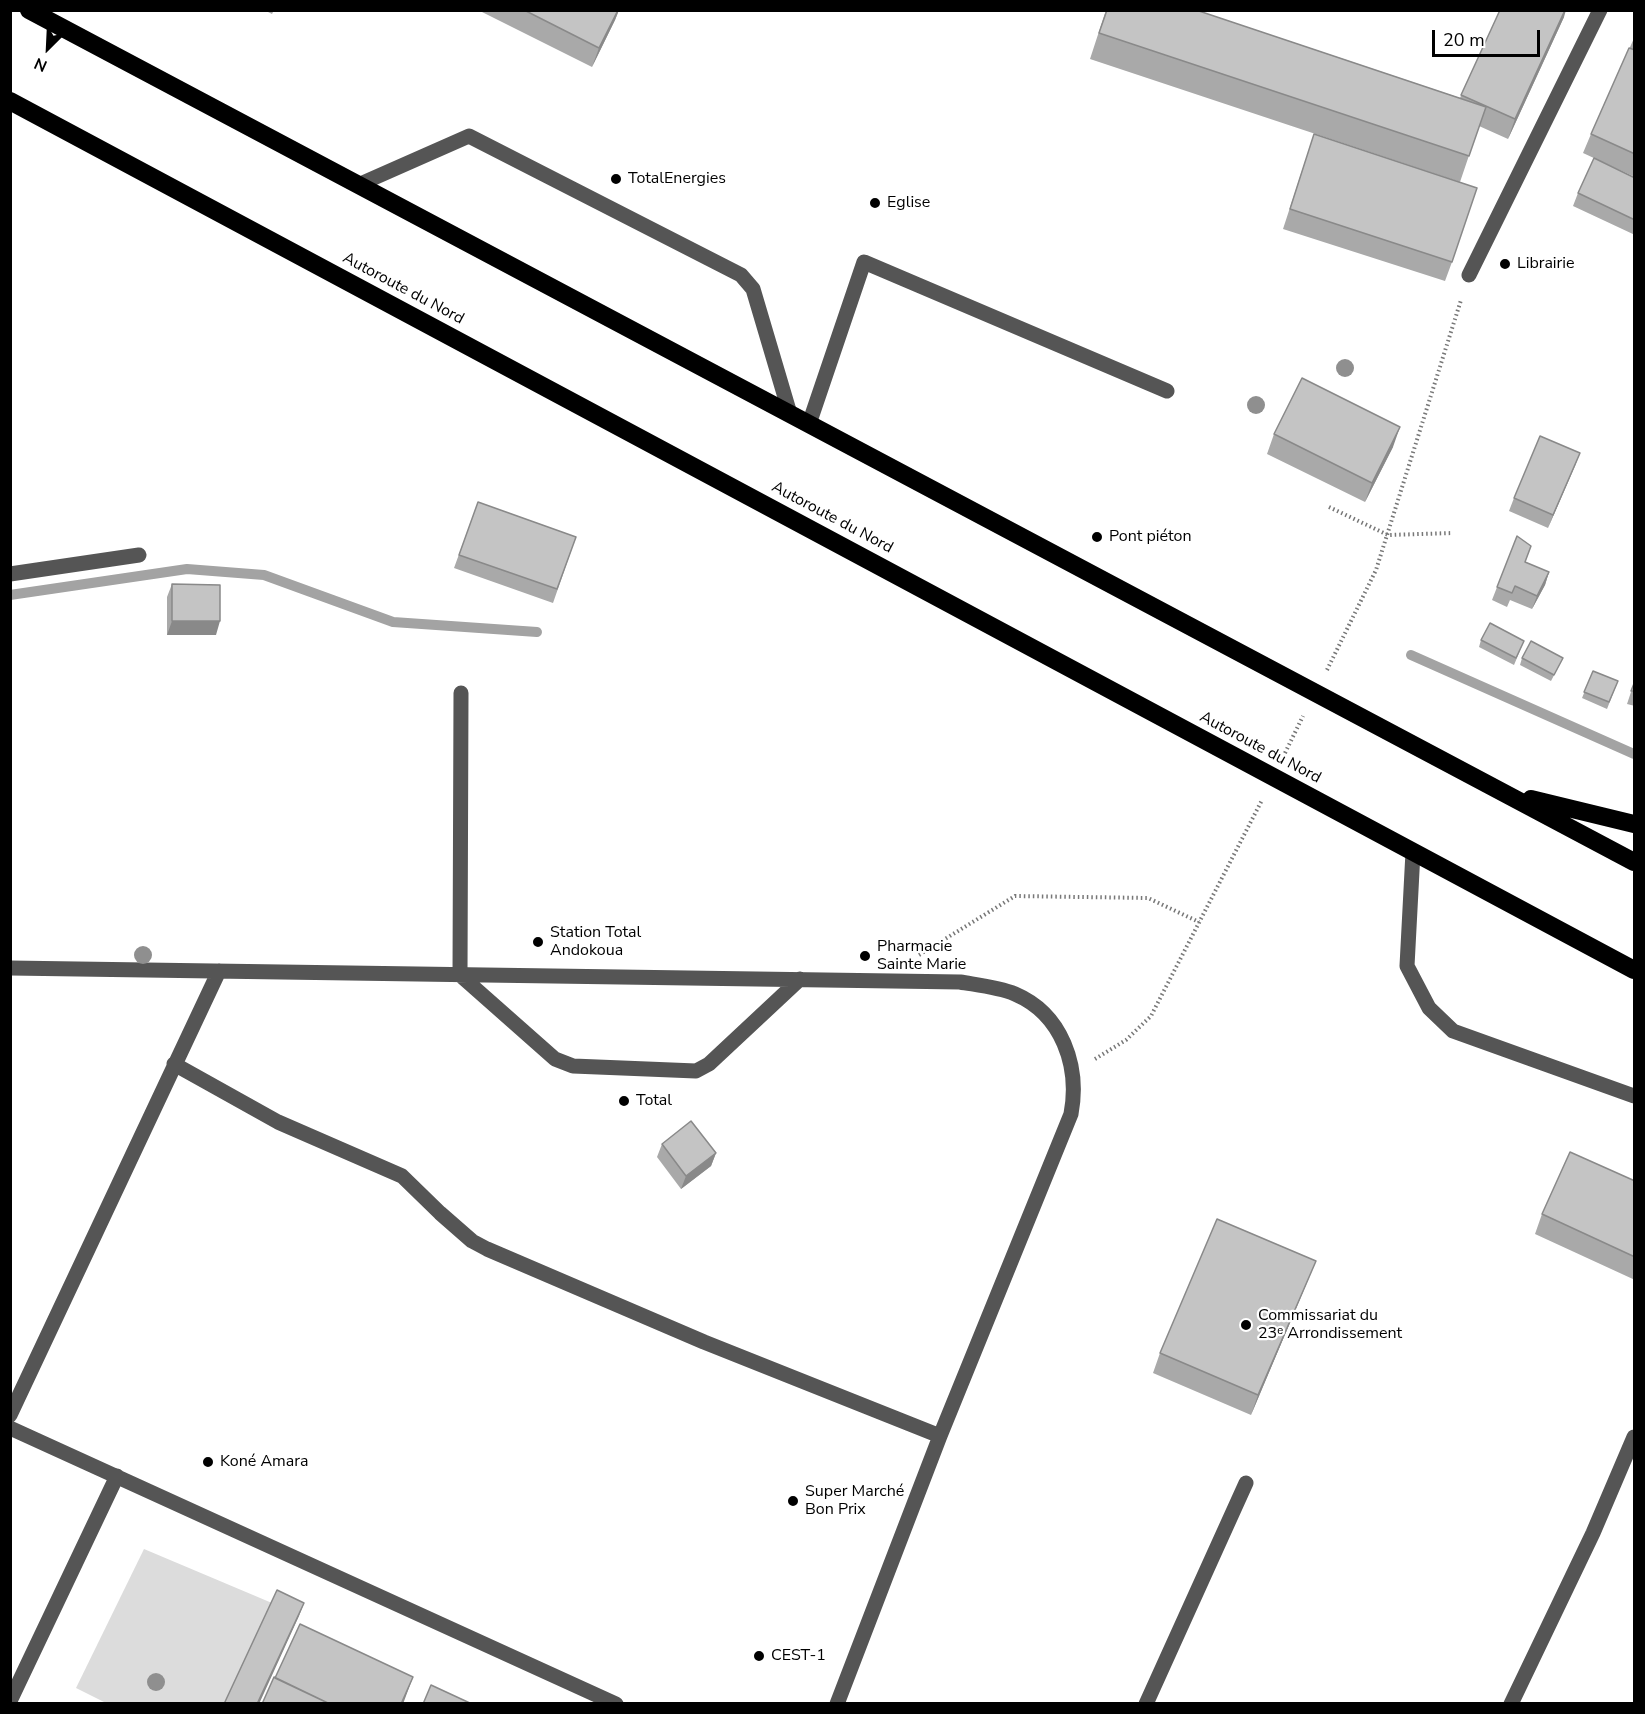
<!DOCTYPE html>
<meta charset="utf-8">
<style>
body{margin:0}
#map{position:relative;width:1645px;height:1714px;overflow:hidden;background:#fff;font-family:"Nunito Sans",sans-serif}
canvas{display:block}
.frame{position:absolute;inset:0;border:12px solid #000;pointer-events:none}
.north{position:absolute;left:18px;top:18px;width:60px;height:60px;-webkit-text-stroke:4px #fff;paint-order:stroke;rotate:204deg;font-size:16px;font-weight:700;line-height:24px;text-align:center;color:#000}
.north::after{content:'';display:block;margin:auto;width:21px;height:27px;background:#000;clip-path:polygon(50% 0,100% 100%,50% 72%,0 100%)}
.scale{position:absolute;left:1432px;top:30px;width:108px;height:27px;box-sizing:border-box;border:3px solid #000;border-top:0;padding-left:8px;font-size:18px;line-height:21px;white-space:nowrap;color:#000;-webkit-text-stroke:4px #fff;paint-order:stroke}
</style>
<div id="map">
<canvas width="1645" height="1714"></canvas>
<div class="frame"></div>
<div class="north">N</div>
<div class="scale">20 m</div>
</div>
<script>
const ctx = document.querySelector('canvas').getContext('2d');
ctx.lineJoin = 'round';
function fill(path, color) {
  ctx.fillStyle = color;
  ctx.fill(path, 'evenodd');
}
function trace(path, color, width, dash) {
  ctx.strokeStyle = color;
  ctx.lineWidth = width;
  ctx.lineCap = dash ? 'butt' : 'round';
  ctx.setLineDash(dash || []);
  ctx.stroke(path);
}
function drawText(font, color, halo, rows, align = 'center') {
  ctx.font = font + ' "Nunito Sans",sans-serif';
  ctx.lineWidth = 4.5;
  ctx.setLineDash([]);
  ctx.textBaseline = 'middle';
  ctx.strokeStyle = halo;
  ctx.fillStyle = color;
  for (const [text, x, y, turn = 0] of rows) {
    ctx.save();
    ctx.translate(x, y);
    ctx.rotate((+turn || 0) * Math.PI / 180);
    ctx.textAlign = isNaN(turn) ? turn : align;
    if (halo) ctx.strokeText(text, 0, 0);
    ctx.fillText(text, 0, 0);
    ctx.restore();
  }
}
fill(new Path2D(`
 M144,1549L272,1603L225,1703H106L76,1688Z`), '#dcdcdc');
trace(new Path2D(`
 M10,595L187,569L264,575L393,622L537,632
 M1411,655L1634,754`), '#a3a3a3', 10);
trace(new Path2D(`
 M1329,507L1388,535L1453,533
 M1327,670L1376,570L1461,300
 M1285,753L1303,716
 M919,955L1015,896L1148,898L1199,922
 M1095,1059L1126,1040L1151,1016L1262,800`), '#777', 4, [1.5, 3]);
trace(new Path2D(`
 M358,185L469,136L741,275L753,289L790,414
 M1469,275L1600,10
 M809,424L864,262L1167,391
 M10,574L139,555
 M461,693L460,975L555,1059L573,1066L696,1071L709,1064L800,979
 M1413,852L1407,966L1429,1008L1453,1031L1634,1096
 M10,968L960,982C977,985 998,987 1015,994C1062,1014 1080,1066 1071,1114L940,1436L837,1704
 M174,1064L278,1122L402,1176L440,1213L472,1241L487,1249L704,1342L940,1436
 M10,1415L219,971
 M10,1428L616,1704
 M10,1701L117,1476
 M1146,1704L1246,1483
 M1511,1704L1593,1533L1634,1437`), '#555', 15);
trace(new Path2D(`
 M29,10L1634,862
 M10,101L1634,970
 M1531,799L1634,824`), '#000', 18);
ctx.fillStyle = '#8f8f8f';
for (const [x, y] of [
 [1345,368],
 [1256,405],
 [143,955],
 [156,1682]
]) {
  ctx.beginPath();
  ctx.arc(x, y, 9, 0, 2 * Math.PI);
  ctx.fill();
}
fill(new Path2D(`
 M264,10H274L272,14Z
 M478,10H619L615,20L592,67Z
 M1106,10H1196L1460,98L1500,10L1564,17L1508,139L1479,126L1460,182L1090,59Z
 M1635,36V177L1583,153L1591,134Z
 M1314,134L1452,262L1445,281L1283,229Z
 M1635,178V235L1573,206L1578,193Z
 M1274,434L1393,447L1365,502L1267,454Z
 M1580,453L1548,528L1509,511L1514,498Z
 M478,502L576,537L553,603L454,568Z
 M1517,536L1525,562L1549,572L1545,585L1532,609L1510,600L1507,607L1492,600Z
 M172,584L216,635H167V597Z
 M1481,640L1524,641L1514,665L1479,647Z
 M1522,658H1563L1551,681L1520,665Z
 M1593,671L1618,681L1607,709L1582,698Z
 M1635,680V706L1627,704Z
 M662,1144L716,1153L711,1166L681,1189L657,1157Z
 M1635,1181V1280L1535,1234L1542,1214Z
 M1308,1280L1251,1415L1153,1373L1160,1353Z`), '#a9a9a9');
fill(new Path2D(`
 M618,10H619L615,20L592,67L599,48Z
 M1565,10H1566L1564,17L1508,139L1515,119Z
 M1400,427L1393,447L1365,502L1372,483Z
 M1580,453L1575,466L1548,528L1553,515Z
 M1549,572L1545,585L1532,609L1537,596Z
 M172,621H220L216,635H167Z
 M716,1153L711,1166L681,1189L686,1176Z
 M1316,1261L1308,1280L1251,1415L1258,1395Z
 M304,1603L299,1616L259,1704H257Z
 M413,1677L403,1704H401Z`), '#898989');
const building = new Path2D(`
 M524,10H618L599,48Z
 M1107,10H1196L1486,107L1469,156L1099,33Z
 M1500,10H1565L1515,119L1461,95Z
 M1629,48L1635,50V154L1591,134Z
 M1314,134L1477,188L1452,262L1290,209Z
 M1594,158L1635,178V220L1578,193Z
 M1302,378L1400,427L1372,483L1274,434Z
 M1540,436L1580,453L1553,515L1514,498Z
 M478,502L576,537L557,589L459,555Z
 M1517,536L1531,546L1525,562L1549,572L1537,596L1515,586L1512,593L1497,587Z
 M172,584L220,585V621H172Z
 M1490,623L1524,641L1516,658L1481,640Z
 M1531,641L1563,658L1554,675L1522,658Z
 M1593,671L1618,681L1609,702L1584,692Z
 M1635,681V691H1631Z
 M691,1121L716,1153L686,1176L662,1144Z
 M1570,1152L1635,1181V1257L1542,1214Z
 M1217,1219L1316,1261L1258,1395L1160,1353Z
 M277,1590L304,1603L257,1704H224Z
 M300,1624L413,1677L401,1704H330L275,1678Z
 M274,1677L330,1704H262Z
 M431,1685L472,1704H423Z`);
fill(building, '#c4c4c4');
trace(building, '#898989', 1.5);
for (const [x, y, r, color] of [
 [616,179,6,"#000"],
 [875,203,6,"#000"],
 [1505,264,6,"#000"],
 [1097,537,6,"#000"],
 [538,942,6,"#000"],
 [865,956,6,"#000"],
 [624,1101,6,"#000"],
 [1246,1325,6,"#000"],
 [208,1462,6,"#000"],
 [793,1501,6,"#000"],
 [759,1656,6,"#000"]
]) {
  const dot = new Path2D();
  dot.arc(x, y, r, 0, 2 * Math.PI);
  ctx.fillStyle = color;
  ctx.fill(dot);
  trace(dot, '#fff', 2);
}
drawText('16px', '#000', '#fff', [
 ["TotalEnergies",628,179],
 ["Eglise",887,203],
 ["Librairie",1517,264],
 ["Pont piéton",1109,537],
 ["Station Total",550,933],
 ["Andokoua",550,951],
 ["Pharmacie",877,947],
 ["Sainte Marie",877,965],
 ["Total",636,1101],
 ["Commissariat du",1258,1316],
 ["23ᵉ Arrondissement",1258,1334],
 ["Koné Amara",220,1462],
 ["Super Marché",805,1492],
 ["Bon Prix",805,1510],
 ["CEST-1",771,1656]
], 'left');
drawText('16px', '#000', '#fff', [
 ["Autoroute du Nord",403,289,28],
 ["Autoroute du Nord",832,518,28],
 ["Autoroute du Nord",1260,748,28]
]);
</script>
